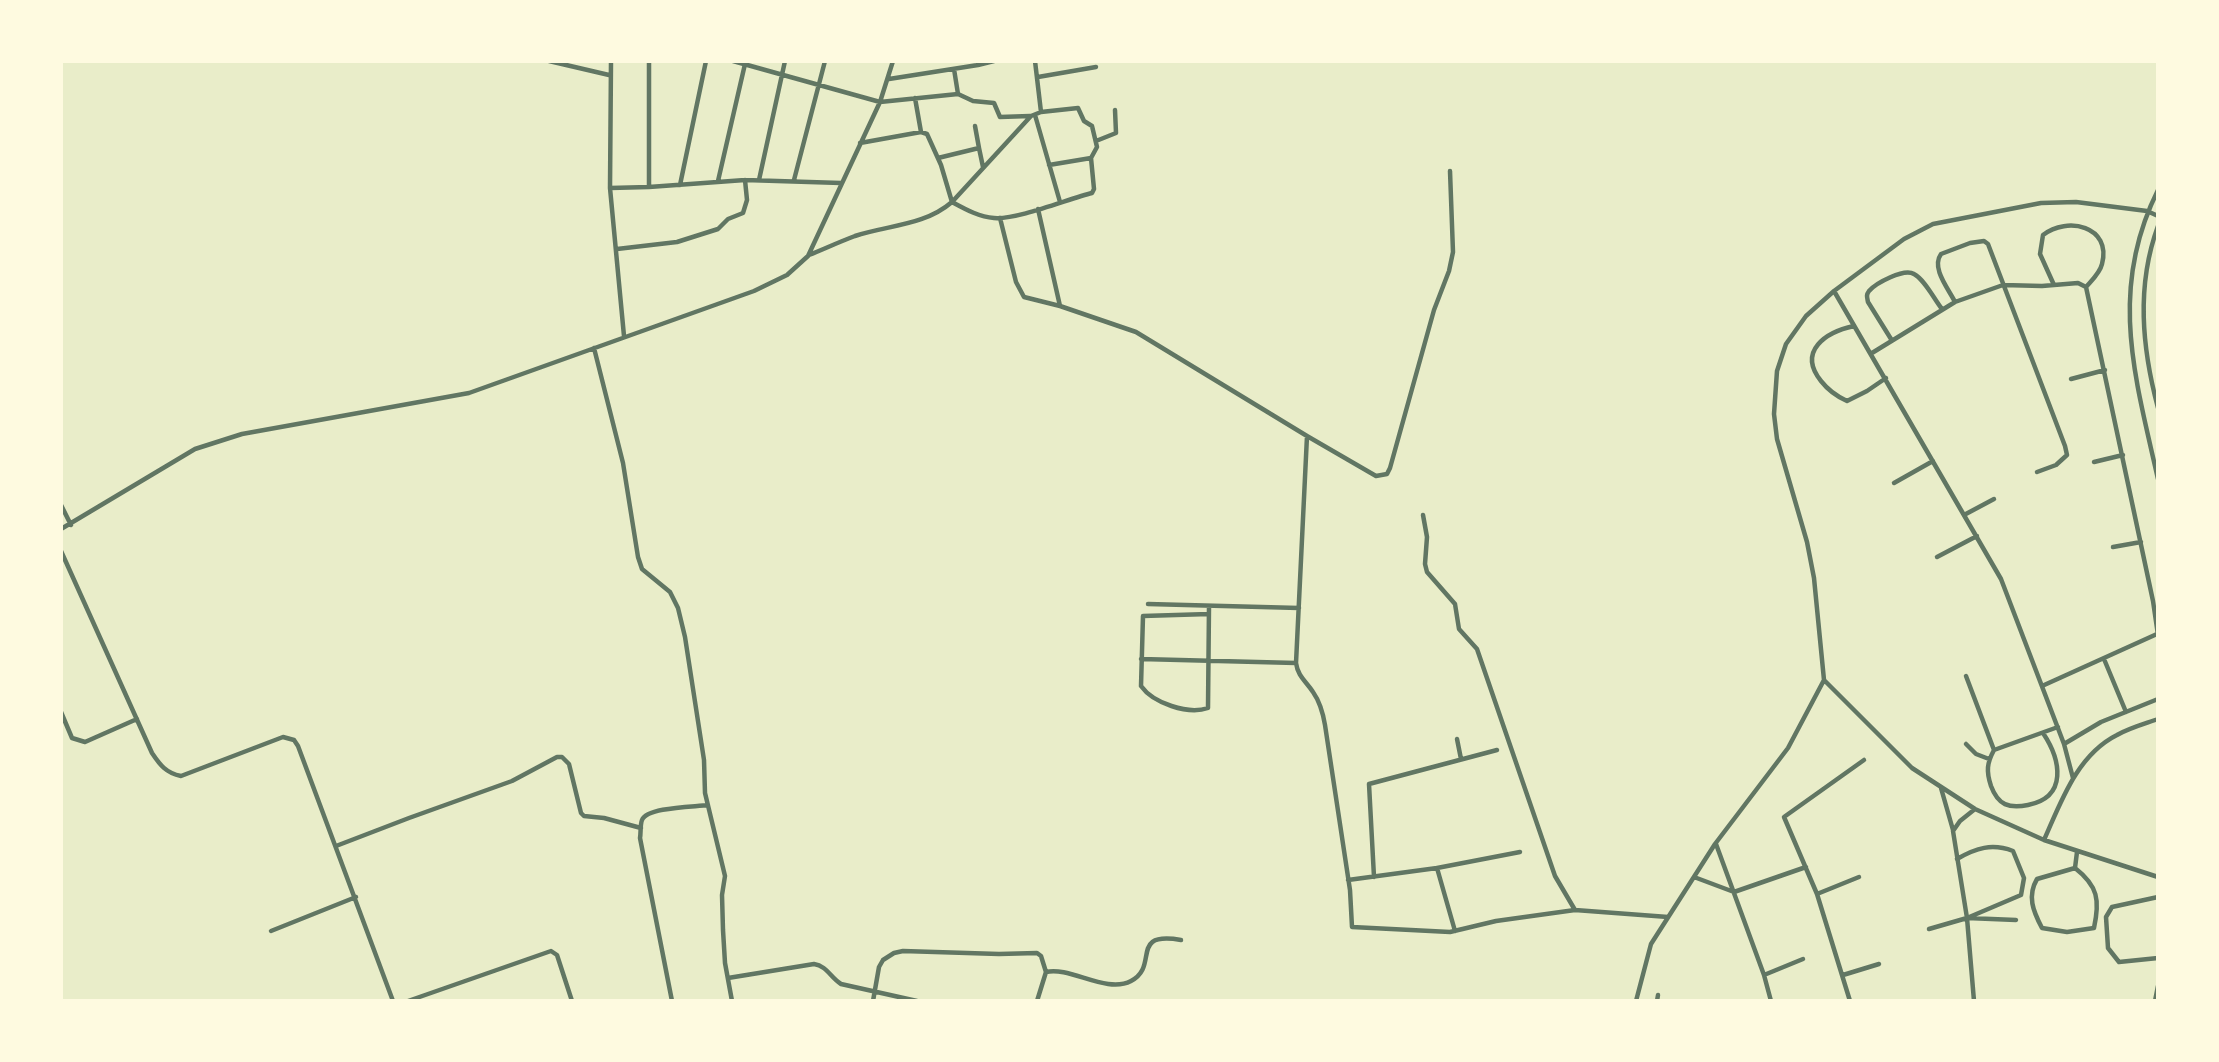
<!DOCTYPE html>
<style>
body{margin:0}
#map{position:relative;width:2219px;height:1062px;overflow:hidden;background:#e9edc9;font-family:Karla,sans-serif}
canvas{display:block}
.frame{position:absolute;inset:0;border:63px solid #fefae0;pointer-events:none}
</style>
<div id="map">
<canvas width="2219" height="1062"></canvas>
<div class="frame"></div>
</div>
<script>
const ctx = document.querySelector('canvas').getContext('2d');
ctx.lineJoin = 'round';
function trace(path, color, width, dash) {
  ctx.strokeStyle = color;
  ctx.lineWidth = width;
  ctx.lineCap = dash ? 'butt' : 'round';
  ctx.setLineDash(dash || []);
  ctx.stroke(path);
}
trace(new Path2D(`
 M549,61L609,75
 M611,61L610,188L624,336
 M733,61L880,102L958,94L973,101L994,103L1000,117L1030,116
 M1035,61L1041,112
 M978,65L994,61
 M954,69L958,94
 M1038,77L1096,67
 M889,79L978,65V61
 M915,98L921,132
 M1035,115L1060,202
 M975,126L979,148
 M1096,141L1116,133L1115,110
 M938,158L979,148L983,167
 M1049,165L1091,158
 M759,180L785,61
 M794,180L825,61
 M718,181L745,64
 M680,185L706,61
 M649,187V61
 M610,188L649,187L745,180L841,183
 M2158,190C2108,290 2135,377 2158,479
 M1038,209L1060,306
 M1000,218L1016,282L1024,297L1060,306L1136,332L1307,436L1296,663C1298,677 1306,681 1313,692C1320,702 1323,713 1325,725L1350,890L1352,927L1450,932L1496,921L1575,910
 M2158,226C2136,286 2142,348 2158,408
 M617,249L677,242L718,229L728,219L743,213L747,200L745,180
 M809,255C824,249 839,242 855,236C888,225 924,226 952,202L1031,116L1041,112L1078,108L1084,121L1092,126L1097,147L1091,158L1094,189L1092,193C1068,199 1017,220 994,218C979,217 965,209 952,202L941,165L927,134L921,132L860,143
 M2054,285L2040,254L2043,235C2067,216 2112,226 2102,264C2100,273 2092,280 2086,287
 M1834,291L2001,579L2064,744L2073,778
 M1955,302C1948,288 1931,268 1941,254L1970,243L1984,241L1988,244L2065,446L2067,455L2056,465L2037,472
 M1854,326C1826,332 1797,351 1821,381C1828,390 1836,396 1847,401L1867,391L1886,378
 M1891,339L1868,302C1867,297 1866,295 1869,291C1876,283 1904,268 1914,274C1925,280 1934,299 1942,309
 M594,348L623,463L638,557L642,569L670,592L678,608L685,637L704,760L705,793L725,876L722,895L723,930L725,963L732,1001
 M1872,353L1955,302L2003,285L2042,286L2078,283L2086,287L2153,601L2158,635
 M2071,379L2105,370
 M1307,436L1376,476L1387,474L1390,468L1434,310L1449,271L1453,252L1450,171
 M2094,462L2123,455
 M1894,483L1933,461
 M61,505L71,525
 M1423,515L1427,537L1425,564L1427,572L1455,604L1459,629L1477,649L1555,876L1575,910L1668,917
 M1964,515L1994,499
 M61,529L195,449L242,434L469,393L754,291L787,275L808,256L880,102L893,61
 M2113,547L2141,542
 M61,551L152,753C160,765 166,773 181,776L283,737L294,740L298,746L393,1001
 M1937,557L1977,536
 M1148,604L1299,608
 M1209,614L1143,616L1141,686C1153,703 1188,715 1208,708L1209,606
 M1141,659L1296,663
 M2104,659L2126,712
 M1966,676L1994,750
 M1824,680L1912,768L1975,809L2044,840L2158,877
 M2042,686L2157,634
 M61,712L72,738L85,742L137,719
 M2043,733C2061,760 2068,797 2028,805C2009,809 1998,805 1991,786C1986,771 1987,763 1994,750L2058,727
 M1457,739L1461,759
 M1966,744L1976,754L1989,759
 M2064,744L2101,722L2158,699
 M1941,788L1953,830
 M2044,840C2061,802 2077,755 2117,735C2129,728 2144,724 2158,719
 M1716,844L1764,975L1771,1001
 M336,846L409,818L512,781L557,757H562L569,764L581,813L584,816L604,818L641,828
 M1957,859C1976,848 1992,843 2013,851L2024,878L2021,895L1967,918
 M1437,868L1455,931
 M2075,868L2037,879C2027,896 2033,911 2042,928L2067,932L2094,928C2100,900 2098,886 2075,868L2077,852
 M1374,877L1369,784L1497,750
 M1694,877L1734,892L1806,867
 M1348,880L1437,868L1520,852
 M1817,894L1859,877
 M2158,897L2112,907L2106,917L2108,948L2119,962L2158,958
 M1929,929L1967,918L2016,920
 M271,931L356,897
 M1764,975L1803,959
 M1843,975L1879,964
 M728,978L814,964C827,966 830,977 841,984L917,1001
 M408,1001L551,951L557,955L572,1001
 M672,1001L640,838C641,833 640,825 642,820C647,807 694,807 708,805
 M873,1001L879,967L883,960L894,953L903,951L999,954L1037,953L1041,956L1046,972
 M1037,1001L1046,972C1070,966 1106,994 1131,981C1160,966 1128,931 1181,940
 M1636,1001L1651,944L1715,844L1788,748L1824,680L1814,578L1807,542L1777,439L1774,414L1777,371L1786,344L1806,316L1834,291L1904,239L1933,224L2041,203L2076,202L2147,211L2158,216
 M1657,1001L1658,995
 M1850,1001L1817,894L1784,817L1864,760
 M1974,1001L1967,918L1953,831L1960,821L1975,809
 M2155,1001L2158,986`), '#617663', 4.5);
</script>
